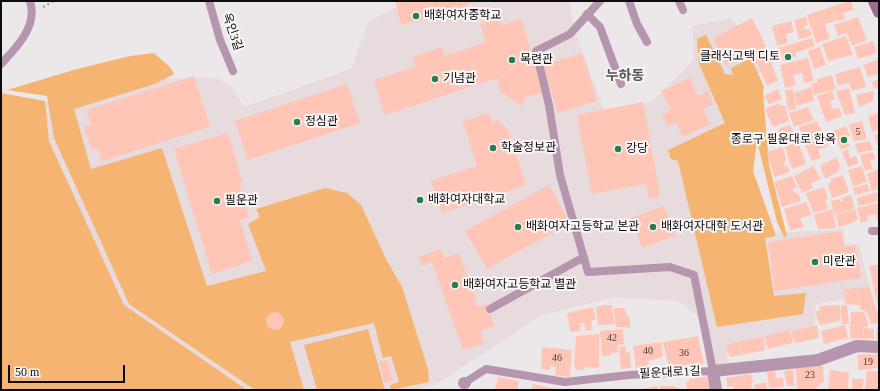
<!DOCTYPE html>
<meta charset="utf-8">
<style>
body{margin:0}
#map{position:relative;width:880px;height:391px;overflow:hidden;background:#ece8e9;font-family:"Times New Roman",serif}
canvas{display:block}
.frame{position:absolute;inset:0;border:2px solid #0d0c0c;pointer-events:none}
.scale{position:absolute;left:8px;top:365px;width:117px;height:18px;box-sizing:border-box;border:2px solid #0d0c0c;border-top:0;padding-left:5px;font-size:12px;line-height:14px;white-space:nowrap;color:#0d0c0c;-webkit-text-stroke:3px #faf6f6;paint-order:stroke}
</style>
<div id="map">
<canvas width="880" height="391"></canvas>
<div class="frame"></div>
<div class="scale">50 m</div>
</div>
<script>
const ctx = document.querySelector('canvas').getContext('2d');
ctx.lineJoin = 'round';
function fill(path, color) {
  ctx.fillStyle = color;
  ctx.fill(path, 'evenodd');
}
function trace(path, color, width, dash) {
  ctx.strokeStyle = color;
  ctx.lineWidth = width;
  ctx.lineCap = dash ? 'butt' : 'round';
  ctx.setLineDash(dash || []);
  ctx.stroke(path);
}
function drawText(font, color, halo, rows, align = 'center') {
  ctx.font = font + ' "Times New Roman","Noto Sans KR",serif';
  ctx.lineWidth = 4;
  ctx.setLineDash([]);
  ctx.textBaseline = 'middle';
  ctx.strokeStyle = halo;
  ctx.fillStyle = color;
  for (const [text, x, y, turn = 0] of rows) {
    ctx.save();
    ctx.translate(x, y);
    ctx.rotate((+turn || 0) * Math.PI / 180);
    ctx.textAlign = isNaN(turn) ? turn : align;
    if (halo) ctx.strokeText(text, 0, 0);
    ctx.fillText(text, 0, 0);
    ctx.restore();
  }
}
fill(new Path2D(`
 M408,1H569L576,35L604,109L652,102L694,59L692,26L731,18L740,30L758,28L773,64L753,77L760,108L753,171L775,233L843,229L845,244H859L871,294L816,304L813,335L727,356L731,369L718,372L707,323L678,301L614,297L542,315L437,384L415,390H247L124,305L49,141L45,101L121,79L203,78H216L231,86L244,107L351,69L369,21Z`), '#e8dbdd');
fill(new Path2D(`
 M706,35L725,74L733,75L731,68L751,58L764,87L763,93L769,165L787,236L784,237L777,222L757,141L753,171L775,233V236L765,238L774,296L806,293L803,314L717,327L678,161L671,159L668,150L725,123L699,64L697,39Z
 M154,53L170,67L174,74L155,84L74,109L91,169L162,148L207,286L266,271L248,224L260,217L256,209L325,188L347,193L361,205L387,261L402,287L428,369L429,382L391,390L390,385L399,382L391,356L383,358L374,323L290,342L304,390H255L129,304L54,138L47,96L7,90L77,69L130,56Z
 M1,93L45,101L49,141L124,305L247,390H1Z
 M368,329L385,390H317L304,345Z`), '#f6b472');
fill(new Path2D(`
 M395,1H473L466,6L401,25Z
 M851,1L854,10L843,13L845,19L836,21L831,7Z
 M831,7L835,21L825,24L830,39L816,43L807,15Z
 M806,17L808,25L804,26L805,30L810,29L812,36L799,39L794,20Z
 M858,17L867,40L852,46L847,33L838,36L834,25Z
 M500,18L502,25L521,19L543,92L525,98L522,106L501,92L497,78L385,115L374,80L415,67L412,57L442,47L445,56L486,42L480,24Z
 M752,18L766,46L726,65L713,38Z
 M791,21L794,32L786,34L788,43L777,46L772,26Z
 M846,36L853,55L828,61L822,44Z
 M812,38L815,46L795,53L796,57L783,61L779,48Z
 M873,41L877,53L858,59L854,47Z
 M820,47L826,65L814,69L808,51Z
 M770,52L774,61L771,62L778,81L767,86L755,59Z
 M582,53L597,101L558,113L543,65Z
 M808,58L814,81L804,83L802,73L793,75L796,85L785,88L780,65Z
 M879,59V74L868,77L863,65Z
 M860,67L866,87L852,91L849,83L838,86L835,74Z
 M832,75L836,89L814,95L811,84L818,82L817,79Z
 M194,76L210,127L102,161L98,148L92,150L84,127L91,125L86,110Z
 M690,78L698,96L708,91L713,104L703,109L710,124L683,137L676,122L667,126L662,115L671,110L661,91Z
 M879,79V88L874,89L872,82Z
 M347,84L360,123L248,160L235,121Z
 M811,87L814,101L797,106L794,93Z
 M849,88L855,113L845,115L836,91Z
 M778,89L782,99L769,104L764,96Z
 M793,89L796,109L788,110L785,90Z
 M832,91L835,99L830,101L833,109L839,108L842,116L826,122L817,96Z
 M874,91L873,101L859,107L856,95Z
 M643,102L660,196L649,198L646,184L592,194L577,115Z
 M779,103L781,106L785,105L789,121L773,127L765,109Z
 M808,107L814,120L794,127L789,113Z
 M489,113L492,122L498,120L508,130L526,185L442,213L431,181L477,166L463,121Z
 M879,113V130L872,132L868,116Z
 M817,121L822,131L812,134L813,140L804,143L799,127Z
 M862,121L867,139L854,141L849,124Z
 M790,125L798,139L784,144L783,142L773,145L770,135L778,132L780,128Z
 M846,126L850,136L845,137L850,146L841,150L833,131Z
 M228,133L243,183L239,184L249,217L240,220L252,261L212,274L174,149Z
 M879,133V149L874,135Z
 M824,137L828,146L818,150L821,158L812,161L805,145Z
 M798,141L806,164L792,169L785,147Z
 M870,141L873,150L858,153L855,144Z
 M782,147L787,161H784L785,167L788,166L790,172L774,177L767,152Z
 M848,149L850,158L856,156L859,163L848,167L842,152Z
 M873,152L875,159L870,160L873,169L865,171L860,155Z
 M837,157L840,166L838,172L825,179L820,166Z
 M813,166L821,179L811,183L813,188L802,193L794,176Z
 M862,166L867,182L853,186L848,170Z
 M879,169V189L872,191L867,174Z
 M843,175L849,192L832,198L828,184L831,182V179Z
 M792,176L797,187L793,189L795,193H798L801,201L782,207L774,182Z
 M867,184L870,191L855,195L853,188Z
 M549,185L570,223L487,269L465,231Z
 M824,187L828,198L825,200L828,209L813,213L806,193Z
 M877,192L879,201L859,206L857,198Z
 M851,195L855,208L834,215L831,201L839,199L841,202L843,201L841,198Z
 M806,202L812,215L800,218L804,227L790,230L784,209Z
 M879,203V220H877L876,214L867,216L868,221L861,223L857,208Z
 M664,206L675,236L642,248L631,218Z
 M832,209L836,228L818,229L814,215Z
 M855,209L858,220L839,228L836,215Z
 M842,231L844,247L856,245L861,278L775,291L768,242Z
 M441,249L444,258L459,253L478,307L487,304L494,326L480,331L484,343L463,350L432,262L422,266L419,257Z
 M879,264V284L873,285L869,266Z
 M879,284V306H878L873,286Z
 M869,286L879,316V323L871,324L867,312L861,309L859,305V289Z
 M858,287L859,305L845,304L844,290Z
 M604,305H612L615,324L598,325L596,307Z
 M840,305V321L820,325L818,320H817L816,311H819L820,306Z
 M842,305H847L849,324H842L840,310Z
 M593,307L596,319L591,321L593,330L586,331L584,323L580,324L581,331L570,332L567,313Z
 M614,308H624L628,317L630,318V328L616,327Z
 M266 321a9 9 0 1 1 18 0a9 9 0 1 1-18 0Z
 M851,312H864L868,323V327H863V339L850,338Z
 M817,325L819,338L795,343L792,331Z
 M845,325L848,338L824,344L821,331Z
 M877,326H879V340L876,339Z
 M864,328L874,329V339L863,338Z
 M623,329L624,344L618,345V352L610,354V356H602L600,331Z
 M790,330L793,343L768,349L765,336Z
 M599,334V367L596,368L585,367L583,370H576L574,365L576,336Z
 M698,336L704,364L678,369V367L672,368V363L668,364L663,342Z
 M763,337L765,350L741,355L738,342Z
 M661,342L663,357L648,361L649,366L636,368L633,346Z
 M737,342L741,355L730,357L726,345Z
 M626,346V353L630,352L631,368L621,369L619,347Z
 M542,347L572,350L570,377L555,375L556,367L550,366V370L541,369Z
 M879,354V368L858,370V355Z
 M387,360L393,380L385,383L379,362Z
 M823,366L824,383H820V386L816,387V390L797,389L796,368Z
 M793,370L794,386H787L784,371Z
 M830,370L849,373L848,390H828Z
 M775,371L776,378H783L784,387L769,388L767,372Z
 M867,371H879V390H865Z
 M751,374L753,383L751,384L752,389L734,390L733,386L728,387L726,378Z
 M712,376L714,390H687L686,382L690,381L689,379Z
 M498,377L519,381L517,390H495Z
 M852,379H864L862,390H852Z
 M766,382L767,390H755L754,385Z
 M533,384L556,389V390H532Z
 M657,386L658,390H643V389Z
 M660,386H675L674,387L679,388V390H660Z`), '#ffc5b6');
trace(new Path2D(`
 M43,7L54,1`), '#a7a4a5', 2.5, [2, 3]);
trace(new Path2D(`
 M209,1L220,40L233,71
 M629,1L637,24L647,42
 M679,1L683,10
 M587,14L600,27L621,84
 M1,64C17,47 38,26 30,1
 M872,231H879
 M490,309L584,257
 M464,383L486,369L565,382L629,375L713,371L694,275L670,267L588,272L560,175L549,105L536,51L570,34L600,1`), '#b695ae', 8);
trace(new Path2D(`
 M464,383H465
 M716,390L713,371L818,360L857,346L879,347`), '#b695ae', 12);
trace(new Path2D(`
 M874,1L879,12`), '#9c6c90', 12);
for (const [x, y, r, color] of [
 [416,16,4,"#297c4e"],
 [788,57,4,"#297c4e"],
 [512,60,4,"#297c4e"],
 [435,79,4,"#297c4e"],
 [297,122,4,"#297c4e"],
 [844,140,4,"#297c4e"],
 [493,148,4,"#297c4e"],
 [618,149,4,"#297c4e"],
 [420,200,4,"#297c4e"],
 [217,201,4,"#297c4e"],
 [518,227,4,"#297c4e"],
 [653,227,4,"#297c4e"],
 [815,262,4,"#297c4e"],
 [455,285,4,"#297c4e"]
]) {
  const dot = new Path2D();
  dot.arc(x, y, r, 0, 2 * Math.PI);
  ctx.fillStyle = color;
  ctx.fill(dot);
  trace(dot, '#faf6f6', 1.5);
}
drawText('10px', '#4a3a36', null, [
 ["5",858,132],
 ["42",612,338],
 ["40",648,351],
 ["36",684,353],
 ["46",557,358],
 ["19",868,362],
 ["23",810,375]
]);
drawText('12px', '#0d0c0c', '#faf6f6', [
 ["배화여자중학교",424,16],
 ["클래식고택 디토",780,57,"right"],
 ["목련관",520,60],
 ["기념관",443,79],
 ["정심관",305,122],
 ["종로구 필운대로 한옥",836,140,"right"],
 ["학술정보관",501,148],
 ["강당",626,149],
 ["배화여자대학교",428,200],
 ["필운관",225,201],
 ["배화여자고등학교 본관",526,227],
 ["배화여자대학 도서관",661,227],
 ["미란관",823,262],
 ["배화여자고등학교 별관",463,285]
], 'left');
drawText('12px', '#0d0c0c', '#faf6f6', [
 ["옥인3길",232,32,71],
 ["필운대로1길",670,373,-3]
]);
drawText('bold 14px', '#545151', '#faf6f6', [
 ["누하동",625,76]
]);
</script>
